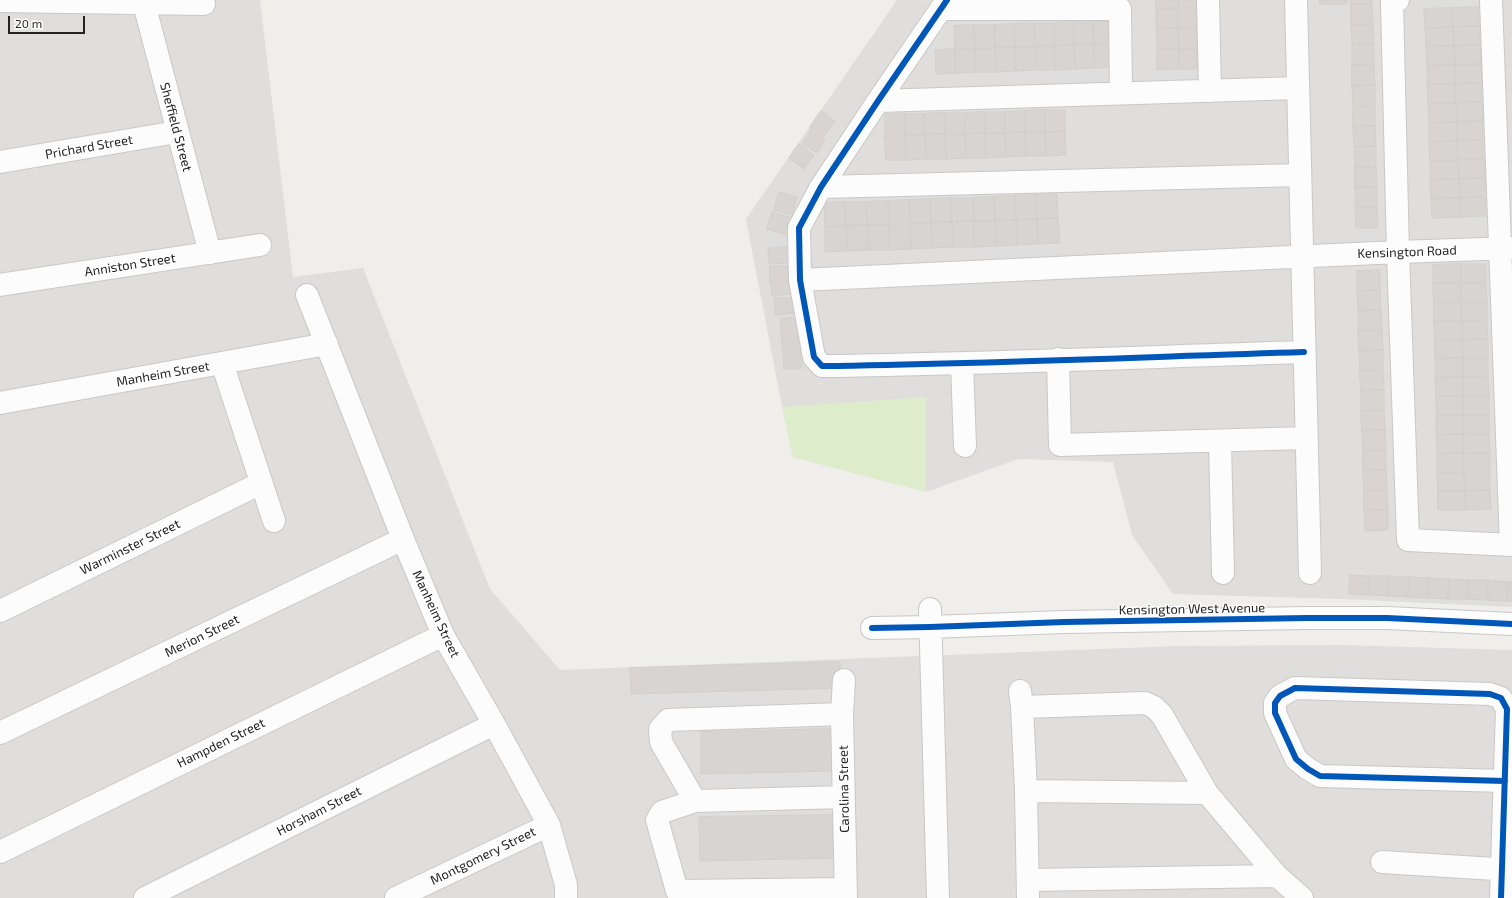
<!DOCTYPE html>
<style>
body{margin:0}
#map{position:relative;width:1512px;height:898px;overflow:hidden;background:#f0eeeb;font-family:"Exo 2",sans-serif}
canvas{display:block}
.scale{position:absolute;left:8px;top:16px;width:77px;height:18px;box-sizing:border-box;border:2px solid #222;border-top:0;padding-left:5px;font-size:12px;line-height:14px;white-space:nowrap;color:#222;-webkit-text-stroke:3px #fff;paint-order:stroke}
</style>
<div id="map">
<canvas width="1512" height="898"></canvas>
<div class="scale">20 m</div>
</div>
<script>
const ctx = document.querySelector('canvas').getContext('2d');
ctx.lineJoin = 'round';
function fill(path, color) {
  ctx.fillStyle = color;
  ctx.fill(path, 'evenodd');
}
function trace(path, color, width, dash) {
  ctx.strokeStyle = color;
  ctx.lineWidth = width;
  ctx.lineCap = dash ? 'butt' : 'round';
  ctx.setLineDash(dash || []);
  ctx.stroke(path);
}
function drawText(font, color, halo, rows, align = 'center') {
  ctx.font = font + ' "Exo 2",sans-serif';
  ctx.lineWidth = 3;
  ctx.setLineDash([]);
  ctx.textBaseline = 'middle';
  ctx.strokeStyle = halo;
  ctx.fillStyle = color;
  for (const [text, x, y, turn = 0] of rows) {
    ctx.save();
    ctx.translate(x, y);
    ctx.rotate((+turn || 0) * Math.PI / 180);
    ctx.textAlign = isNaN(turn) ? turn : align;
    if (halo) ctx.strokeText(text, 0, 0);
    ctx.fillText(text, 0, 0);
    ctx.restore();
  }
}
fill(new Path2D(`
 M0,0H260L293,277L363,268L490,589L560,670L1179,646L1341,645L1512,650V898H0Z
 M897,0H1512V607L1340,599L1173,594L1132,535L1113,462L1018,459L926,492L793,457L782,407L746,219Z`), '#dfdedc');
fill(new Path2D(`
 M926,397V492L793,457L782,407Z`), '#ddeccb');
const building = new Path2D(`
 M1156,0H1178V8L1156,9Z
 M1178,0H1196V8H1178Z
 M1320,0H1347V4H1320Z
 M1351,0H1372V4H1351Z
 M1351,4H1372L1373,24L1351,25Z
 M1479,7V26L1453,27L1452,8Z
 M1178,8H1196L1197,28H1178Z
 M1178,8V28L1156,29V9Z
 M1452,8L1453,27L1425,28L1424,9Z
 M1093,21H1113L1114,44H1094Z
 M1093,21L1094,44L1074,45V22Z
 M1074,22V45L1054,46V23Z
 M1034,23L1035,47H1015L1014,24Z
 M1034,23H1054V46L1035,47Z
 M1014,24L1015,47L995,48L994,25Z
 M1373,24L1374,44L1352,45L1351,25Z
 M974,25H994L995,48L975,49Z
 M974,25L975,49H955L954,26Z
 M1479,26L1480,45L1454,46L1453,27Z
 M1453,27L1454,46L1426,47L1425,28Z
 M1178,28H1197V49H1179Z
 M1178,28L1179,49H1157L1156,29Z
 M1094,44H1114L1115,67L1095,68Z
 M1094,44L1095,68L1075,69L1074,45Z
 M1374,44V65H1352V45Z
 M1074,45L1075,69L1055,70L1054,46Z
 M1480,45L1481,64L1455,65L1454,46Z
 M1054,46L1055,70H1035V47Z
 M1454,46L1455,65L1427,66L1426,47Z
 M1015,47L1016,71L996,72L995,48Z
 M1015,47H1035V70L1016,71Z
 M995,48L996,72H976L975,49Z
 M955,49H975L976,72L956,73Z
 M955,49L956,73L936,74L935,50Z
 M1157,49H1179V69L1157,70Z
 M1179,49H1197L1198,69H1179Z
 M1481,64L1482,83L1455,84V65Z
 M1352,65H1374L1375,85L1352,86Z
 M1455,65V84L1427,85V66Z
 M1482,83V102L1456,103L1455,84Z
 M1455,84L1456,103L1428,104L1427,85Z
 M1375,85V106H1353L1352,86Z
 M1482,102L1483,121L1457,122L1456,103Z
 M1456,103L1457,122L1429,123L1428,104Z
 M1353,106H1375V126L1353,127Z
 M1045,110H1065V131L1045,132Z
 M1045,110V132H1025V111Z
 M821,111L835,121L824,136L810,127Z
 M1025,111V132L1005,133V112Z
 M985,112H1005V133H985Z
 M985,112V133L965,134V113Z
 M945,113H965V134H945Z
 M945,113V134L925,135L924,114Z
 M905,114H924L925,135L905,136Z
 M905,114V136H885V115Z
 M1483,121V140L1457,141V122Z
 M1457,122V141L1429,142V123Z
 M1375,126L1376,146L1354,147L1353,127Z
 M811,130L825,139L817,153L803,144Z
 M1065,131L1066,155L1046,156L1045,132Z
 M1025,132H1045L1046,156H1026Z
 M1025,132L1026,156L1006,157L1005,133Z
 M985,133H1005L1006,157L986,158Z
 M985,133L986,158H966L965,134Z
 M945,134H965L966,158L946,159Z
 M945,134L946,159H926L925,135Z
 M925,135L926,159L906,160L905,136Z
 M885,136H905L906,160H886Z
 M1483,140L1484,159L1458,160L1457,141Z
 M1457,141L1458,160L1430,161L1429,142Z
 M799,144L814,155L804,169L789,158Z
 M1376,146V167H1355L1354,147Z
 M1484,159L1485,178L1459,179L1458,160Z
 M1458,160L1459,179L1430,180V161Z
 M1355,167H1376L1377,187L1355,188Z
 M1485,178V197L1460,198L1459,179Z
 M1459,179L1460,198L1431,199L1430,180Z
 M1377,187V207L1355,208V188Z
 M779,192L797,197L792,215L774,210Z
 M1057,194L1058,218L1037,219L1036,195Z
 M1036,195L1037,219L1016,220L1015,196Z
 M1015,196L1016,220L995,221L994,197Z
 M994,197L995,221H974L973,198Z
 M1485,197L1486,216L1460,217V198Z
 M951,198H973L974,221L952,222Z
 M951,198L952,222L931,223L930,199Z
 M1460,198V217L1432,218L1431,199Z
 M930,199L931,223L910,224L909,200Z
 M909,200L910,224H889L888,201Z
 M888,201L889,224L867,225L866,202Z
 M845,202H866L867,225L846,226Z
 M845,202L846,226L825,227L824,203Z
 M1377,207L1378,228H1356L1355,208Z
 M772,212L792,218L786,235L767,229Z
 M1058,218L1060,243L1038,244L1037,219Z
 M1037,219L1038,244L1017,245L1016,220Z
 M1016,220L1017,245L996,246L995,221Z
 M974,221H995L996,246L974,247Z
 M974,221V247H953L952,222Z
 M952,222L953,247L932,248L931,223Z
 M931,223L932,248L911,249L910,224Z
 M889,224H910L911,249L889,250Z
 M889,224V250H868L867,225Z
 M867,225L868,250L847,251L846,226Z
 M846,226L847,251L825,252V227Z
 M786,247L787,263L769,264L768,249Z
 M1461,264H1486V283H1461Z
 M1461,264V283H1433V265Z
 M770,266H789L790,282L770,283Z
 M1380,270V290L1357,291V271Z
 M1433,283H1461V302H1434Z
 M1461,283H1486L1487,302H1461Z
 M791,284L792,294L772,296L771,285Z
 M1380,290L1381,310L1358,311L1357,291Z
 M774,298H793L796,313L776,315Z
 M1434,302H1461L1462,321H1434Z
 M1461,302H1487V320L1462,321Z
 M1381,310L1382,330H1358V311Z
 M798,317L801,353L783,354L780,319Z
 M1487,320L1488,339L1462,340V321Z
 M1434,321H1462V340H1435Z
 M1358,330H1382L1383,350L1359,351Z
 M1488,339V358H1463L1462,340Z
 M1435,340H1462L1463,358L1435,359Z
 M1383,350V370H1360L1359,351Z
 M784,355H801V369H784Z
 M1463,358H1488V377H1463Z
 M1463,358V377L1435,378V359Z
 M1360,370H1383L1384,390L1361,391Z
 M1463,377H1488L1489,396H1463Z
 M1463,377V396L1436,397L1435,378Z
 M1384,390V410H1361V391Z
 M1463,396H1489V415H1463Z
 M1463,396V415L1436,416V397Z
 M1361,410H1384L1385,430L1362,431Z
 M1463,415H1489V434H1464Z
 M1463,415L1464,434L1436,435V416Z
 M1385,430L1386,450H1363L1362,431Z
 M1464,434H1489L1490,453H1464Z
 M1464,434V453L1437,454L1436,435Z
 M1363,450H1386V470L1363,471Z
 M1464,453H1490V472H1464Z
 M1464,453V472L1437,473V454Z
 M1386,470L1387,490H1364L1363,471Z
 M1464,472H1490V490L1465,491Z
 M1464,472L1465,491H1438L1437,473Z
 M1364,490H1387L1388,510L1364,511Z
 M1490,490L1491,509L1465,510V491Z
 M1438,491H1465V510H1438Z
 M1388,510V530L1365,531L1364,511Z
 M1350,575L1369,576V595L1349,594Z
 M1369,576H1389L1388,596L1369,595Z
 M1389,576L1409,577L1408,597L1388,596Z
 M1409,577L1429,578L1428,598L1408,597Z
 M1429,578L1449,579L1448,599L1428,598Z
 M1449,579L1468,580V599H1448Z
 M1468,580H1488V600L1468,599Z
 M1488,580L1508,582L1507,601L1488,600Z
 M1508,582H1512V601H1507Z
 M840,662L841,688L631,694L630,668Z
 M833,729L834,771L701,774V732Z
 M836,815L837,858L700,861L699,817Z`);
fill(building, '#d7d4d2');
trace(building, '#d3d0cc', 1);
const minor = new Path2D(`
 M143,0L210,253
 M947,0L878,101L821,187L799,228L800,280L814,357L822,366C983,364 1143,357 1304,352
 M1208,0L1210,91
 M1296,0L1310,573
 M1398,0L1392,2L1398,252L1408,540L1512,545
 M1491,0L1511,545
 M0,1L204,4
 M941,9H1120L1121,93
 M878,101L1298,88
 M0,162L177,132
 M821,187L1300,175
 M800,280L1398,252L1512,248
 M0,285L260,245
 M307,295L403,539L443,635L494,724L549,825L566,885V898
 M1058,359L1060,445L1306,438
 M222,363L274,521
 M962,364L965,446
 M0,403L327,344
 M1220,441L1223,573
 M930,609L938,898
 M0,611L261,483
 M872,628L930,627L1064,622L1307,618H1387L1512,624
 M844,680L842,714L846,898
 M1020,691L1022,707L1026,791L1028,898
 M1022,707L1145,703L1154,707L1162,715L1207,793L1277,876L1302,898
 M0,733L403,539
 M1026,791L1207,793
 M844,797L695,801L662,812L657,820L677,891L846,889
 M695,801L661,742L660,729L668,720L842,714
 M0,852L443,635
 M1382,862L1512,870
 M1028,880L1277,876
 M145,898L494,724
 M396,898L549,825
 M1501,898L1507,709L1501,698L1490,694L1295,688L1280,696L1275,703V713L1296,759L1308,769L1320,776L1505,781`);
trace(minor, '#c9c8c7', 24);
trace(minor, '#fdfcfc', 22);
trace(new Path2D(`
 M947,0L878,101L821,187L799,228L800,280L814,357L822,366C983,364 1143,357 1304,352
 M872,628L930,627L1064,622L1307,618H1387L1512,624
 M1501,898L1507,709L1501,698L1490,694L1295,688L1280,696L1275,703V713L1296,759L1308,769L1320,776L1505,781`), '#0057b8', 6);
drawText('13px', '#222', '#fff', [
 ["Sheffield Street",176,127,75],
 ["Prichard Street",89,147,-10],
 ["Kensington Road",1407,252,-2],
 ["Anniston Street",130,265,-9],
 ["Manheim Street",163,374,-10],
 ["Warminster Street",130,547,-26],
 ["Kensington West Avenue",1192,609,-1],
 ["Manheim Street",436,614,65],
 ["Merion Street",202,636,-26],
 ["Hampden Street",221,743,-26],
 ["Carolina Street",844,789,-91],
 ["Horsham Street",319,811,-27],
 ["Montgomery Street",483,856,-26]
]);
</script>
